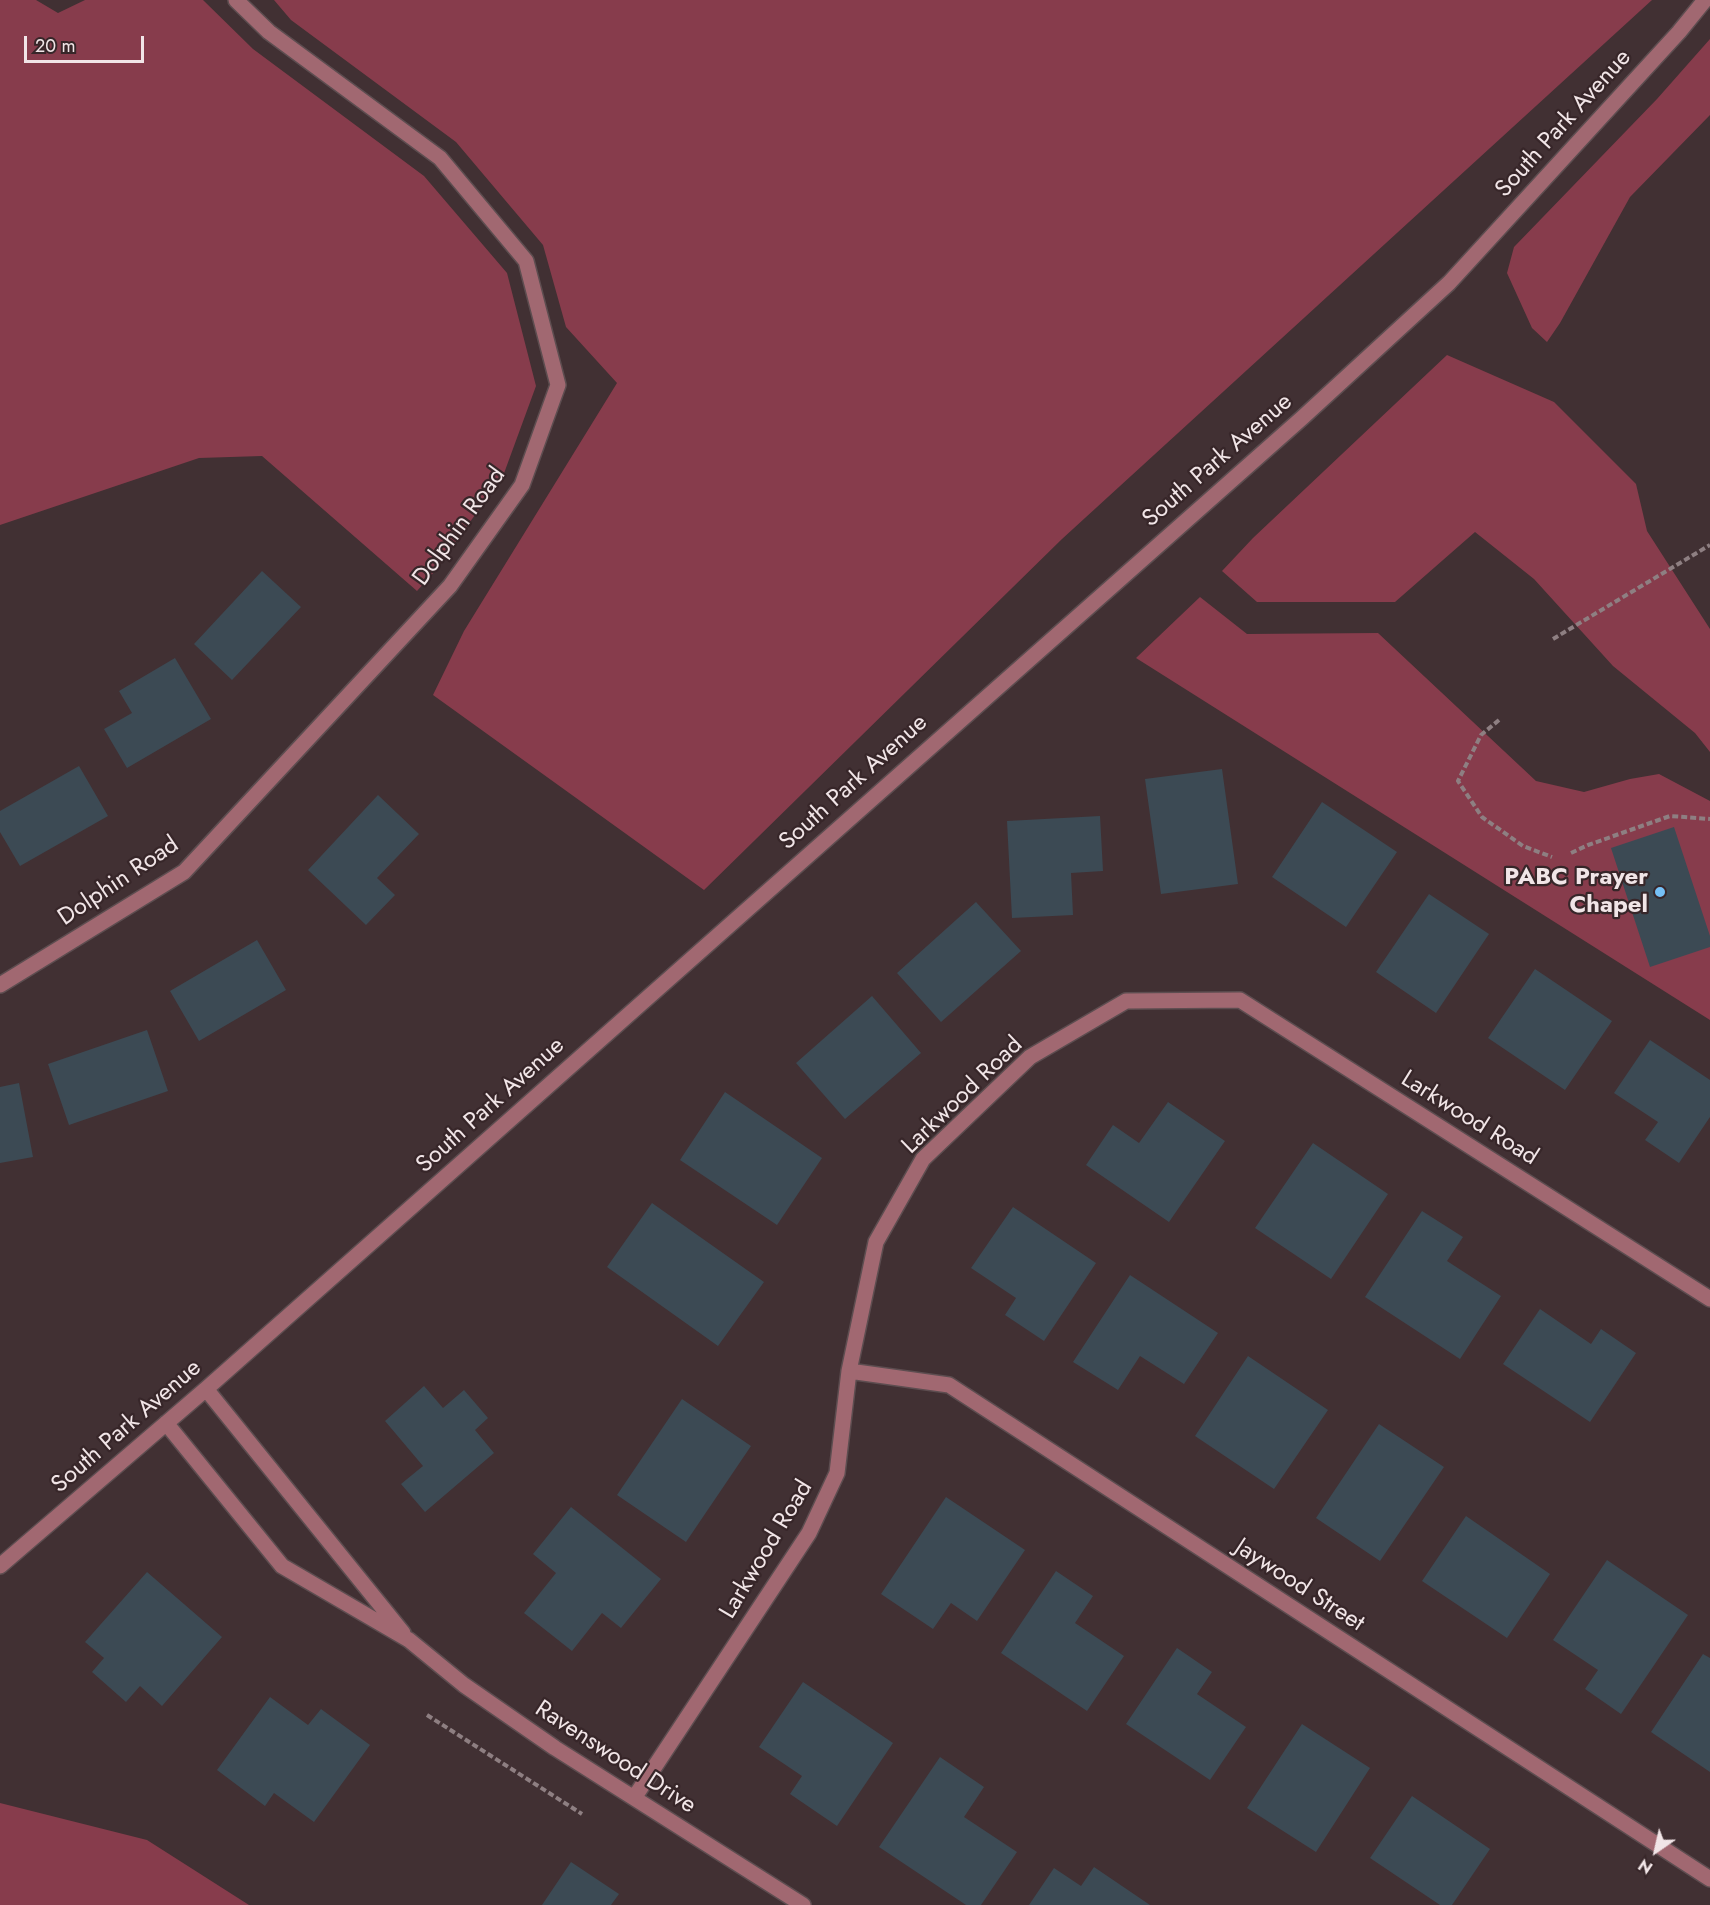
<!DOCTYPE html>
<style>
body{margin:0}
#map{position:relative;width:1710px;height:1905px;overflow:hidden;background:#413033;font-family:Jost,sans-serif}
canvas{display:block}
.north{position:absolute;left:1626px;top:1821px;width:60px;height:60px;-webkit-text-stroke:4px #372629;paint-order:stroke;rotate:214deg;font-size:16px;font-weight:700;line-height:24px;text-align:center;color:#f1e5e7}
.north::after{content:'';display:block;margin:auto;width:21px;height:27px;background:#f1e5e7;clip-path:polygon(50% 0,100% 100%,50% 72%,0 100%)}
.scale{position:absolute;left:24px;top:36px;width:120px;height:27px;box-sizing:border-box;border:3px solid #f1e5e7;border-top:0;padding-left:8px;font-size:18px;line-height:21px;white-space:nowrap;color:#f1e5e7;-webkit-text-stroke:4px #372629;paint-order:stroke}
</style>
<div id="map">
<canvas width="1710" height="1905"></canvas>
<div class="north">N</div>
<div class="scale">20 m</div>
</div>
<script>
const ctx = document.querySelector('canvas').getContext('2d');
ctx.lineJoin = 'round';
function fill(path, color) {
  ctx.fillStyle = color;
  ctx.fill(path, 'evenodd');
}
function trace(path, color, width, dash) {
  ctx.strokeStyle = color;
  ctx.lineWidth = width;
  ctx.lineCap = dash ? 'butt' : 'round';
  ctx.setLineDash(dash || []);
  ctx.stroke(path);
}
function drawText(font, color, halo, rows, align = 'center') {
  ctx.font = font + ' Jost,sans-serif';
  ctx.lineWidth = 4.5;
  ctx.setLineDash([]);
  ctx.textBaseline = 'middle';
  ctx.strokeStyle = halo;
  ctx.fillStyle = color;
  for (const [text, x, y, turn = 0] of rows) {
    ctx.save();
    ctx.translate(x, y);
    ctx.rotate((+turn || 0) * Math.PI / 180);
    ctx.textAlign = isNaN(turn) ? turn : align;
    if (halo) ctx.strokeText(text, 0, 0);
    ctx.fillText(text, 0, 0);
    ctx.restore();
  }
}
fill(new Path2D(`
 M0,0H36L58,13L85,0H203L253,49L424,176L507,273L536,386L503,476L434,572L417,591L262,456L199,458L0,525Z
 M274,0H1652L1062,539L704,890L433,695L464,631L617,383L566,327L543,245L456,142L291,20Z
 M1710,39V115L1630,197L1560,323L1547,342L1532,328L1507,273L1514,247L1657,99Z
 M1447,355L1554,402L1636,484L1647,531L1710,629V752L1695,733L1613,666L1534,579L1475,532L1395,602H1257L1222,571L1253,538Z
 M1200,597L1247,634L1378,633L1536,781L1584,792L1630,779L1659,774L1710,801V1020L1136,658Z
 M0,1803L147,1840L249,1905H0Z`), '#873c4c');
fill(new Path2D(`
 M262,571L301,607L232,680L194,644Z
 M175,658L211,719L127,768L104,729L132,713L119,691Z
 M79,766L108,816L20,866L0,832V811Z
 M1222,769L1238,884L1161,894L1145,779Z
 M378,795L419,834L377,878L395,895L366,925L308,870Z
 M1322,802L1397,852L1346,927L1272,877Z
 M1100,816L1103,871L1071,873L1073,915L1012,918L1007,821Z
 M1674,827L1710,936V947L1650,967L1611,848Z
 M1429,894L1489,934L1436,1013L1376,972Z
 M976,902L1021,951L941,1022L897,973Z
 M257,940L286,990L199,1041L170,991Z
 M1535,969L1612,1021L1565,1090L1488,1038Z
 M872,996L921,1053L845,1119L796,1063Z
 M147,1030L168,1091L69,1125L48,1064Z
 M1650,1040L1710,1080V1117L1679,1163L1645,1140L1658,1122L1614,1093Z
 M19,1083L33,1157L0,1163V1087Z
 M725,1092L822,1158L777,1225L680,1160Z
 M1168,1102L1225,1141L1169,1222L1086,1165L1113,1125L1139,1143Z
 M1313,1143L1388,1194L1331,1279L1255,1228Z
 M652,1203L764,1282L718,1346L607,1267Z
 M1013,1207L1096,1263L1044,1341L1005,1315L1016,1298L971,1268Z
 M1422,1211L1463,1237L1447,1261L1501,1296L1460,1359L1365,1297Z
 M1130,1275L1218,1333L1184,1384L1140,1356L1118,1390L1073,1362Z
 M1540,1309L1591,1344L1601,1329L1636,1353L1590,1422L1503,1364Z
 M1248,1356L1328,1410L1274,1489L1195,1436Z
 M424,1386L443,1408L464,1390L488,1418L475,1430L494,1453L425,1512L401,1484L423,1466L385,1421Z
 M682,1399L751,1446L686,1542L617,1495Z
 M1379,1424L1444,1467L1380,1561L1316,1518Z
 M946,1497L1025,1550L977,1621L951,1603L933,1629L881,1594Z
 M571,1507L661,1579L621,1628L602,1613L572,1651L524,1613L556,1573L533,1554Z
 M1466,1516L1550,1574L1507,1638L1422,1581Z
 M1607,1560L1688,1615L1621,1714L1585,1689L1598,1670L1553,1640Z
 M1056,1571L1093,1596L1075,1623L1124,1656L1087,1711L1001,1653Z
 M147,1572L222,1637L162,1706L140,1686L126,1702L92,1672L104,1658L85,1642Z
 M1177,1648L1212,1672L1197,1694L1246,1727L1210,1780L1126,1724Z
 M1703,1654L1710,1658V1772L1651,1732Z
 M803,1682L893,1743L837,1826L790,1794L802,1776L759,1747Z
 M270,1697L308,1725L321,1709L370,1745L314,1822L274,1793L265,1806L217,1770Z
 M1302,1724L1370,1768L1316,1852L1247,1808Z
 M940,1757L984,1787L964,1817L1017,1852L981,1905H966L879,1847Z
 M1412,1796L1490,1849L1452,1905H1440L1370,1858Z
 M571,1862L619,1894L611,1905H542Z
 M1094,1867L1150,1905H1029L1054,1868L1081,1886Z`), '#3c4a54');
const minor = new Path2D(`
 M0,985L184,872L450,586L522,485L558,385L526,261L440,158L269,32L236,0
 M849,1371L949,1385L1710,1879
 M206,1389L403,1633
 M166,1423L282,1566L409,1640L464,1685L555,1748L803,1905
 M0,1566L206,1389L1302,418L1449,283L1679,32L1705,0
 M634,1798L809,1533L837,1473L849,1371L876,1242L923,1159L1030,1057L1126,1001L1240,1000L1710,1299`);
trace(minor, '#5d4d50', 18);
trace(new Path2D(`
 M1553,639L1710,545
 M1499,720L1481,735L1458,781L1482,817L1523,846L1552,857
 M1571,853L1588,845L1670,816L1710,819
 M427,1715L582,1814`), '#8e7f82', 4, [6, 3]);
trace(minor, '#a16871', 15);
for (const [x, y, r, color] of [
 [1660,892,6,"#75c0f6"]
]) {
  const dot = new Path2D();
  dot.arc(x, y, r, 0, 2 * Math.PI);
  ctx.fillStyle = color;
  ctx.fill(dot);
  trace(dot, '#372629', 2);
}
drawText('24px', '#f1e5e7', '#372629', [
 ["South Park Avenue",1564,124,-48],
 ["South Park Avenue",1218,461,-41],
 ["Dolphin Road",460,527,-54],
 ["South Park Avenue",854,783,-42],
 ["Dolphin Road",119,882,-34],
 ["Larkwood Road",963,1096,-44],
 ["South Park Avenue",491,1106,-42],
 ["Larkwood Road",1469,1119,32],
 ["South Park Avenue",127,1427,-41],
 ["Larkwood Road",767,1550,-59],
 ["Jaywood Street",1299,1586,33],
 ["Ravenswood Drive",615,1758,33]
]);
drawText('bold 24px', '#f1e5e7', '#372629', [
 ["PABC Prayer",1648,878],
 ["Chapel",1648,906]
], 'right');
</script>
